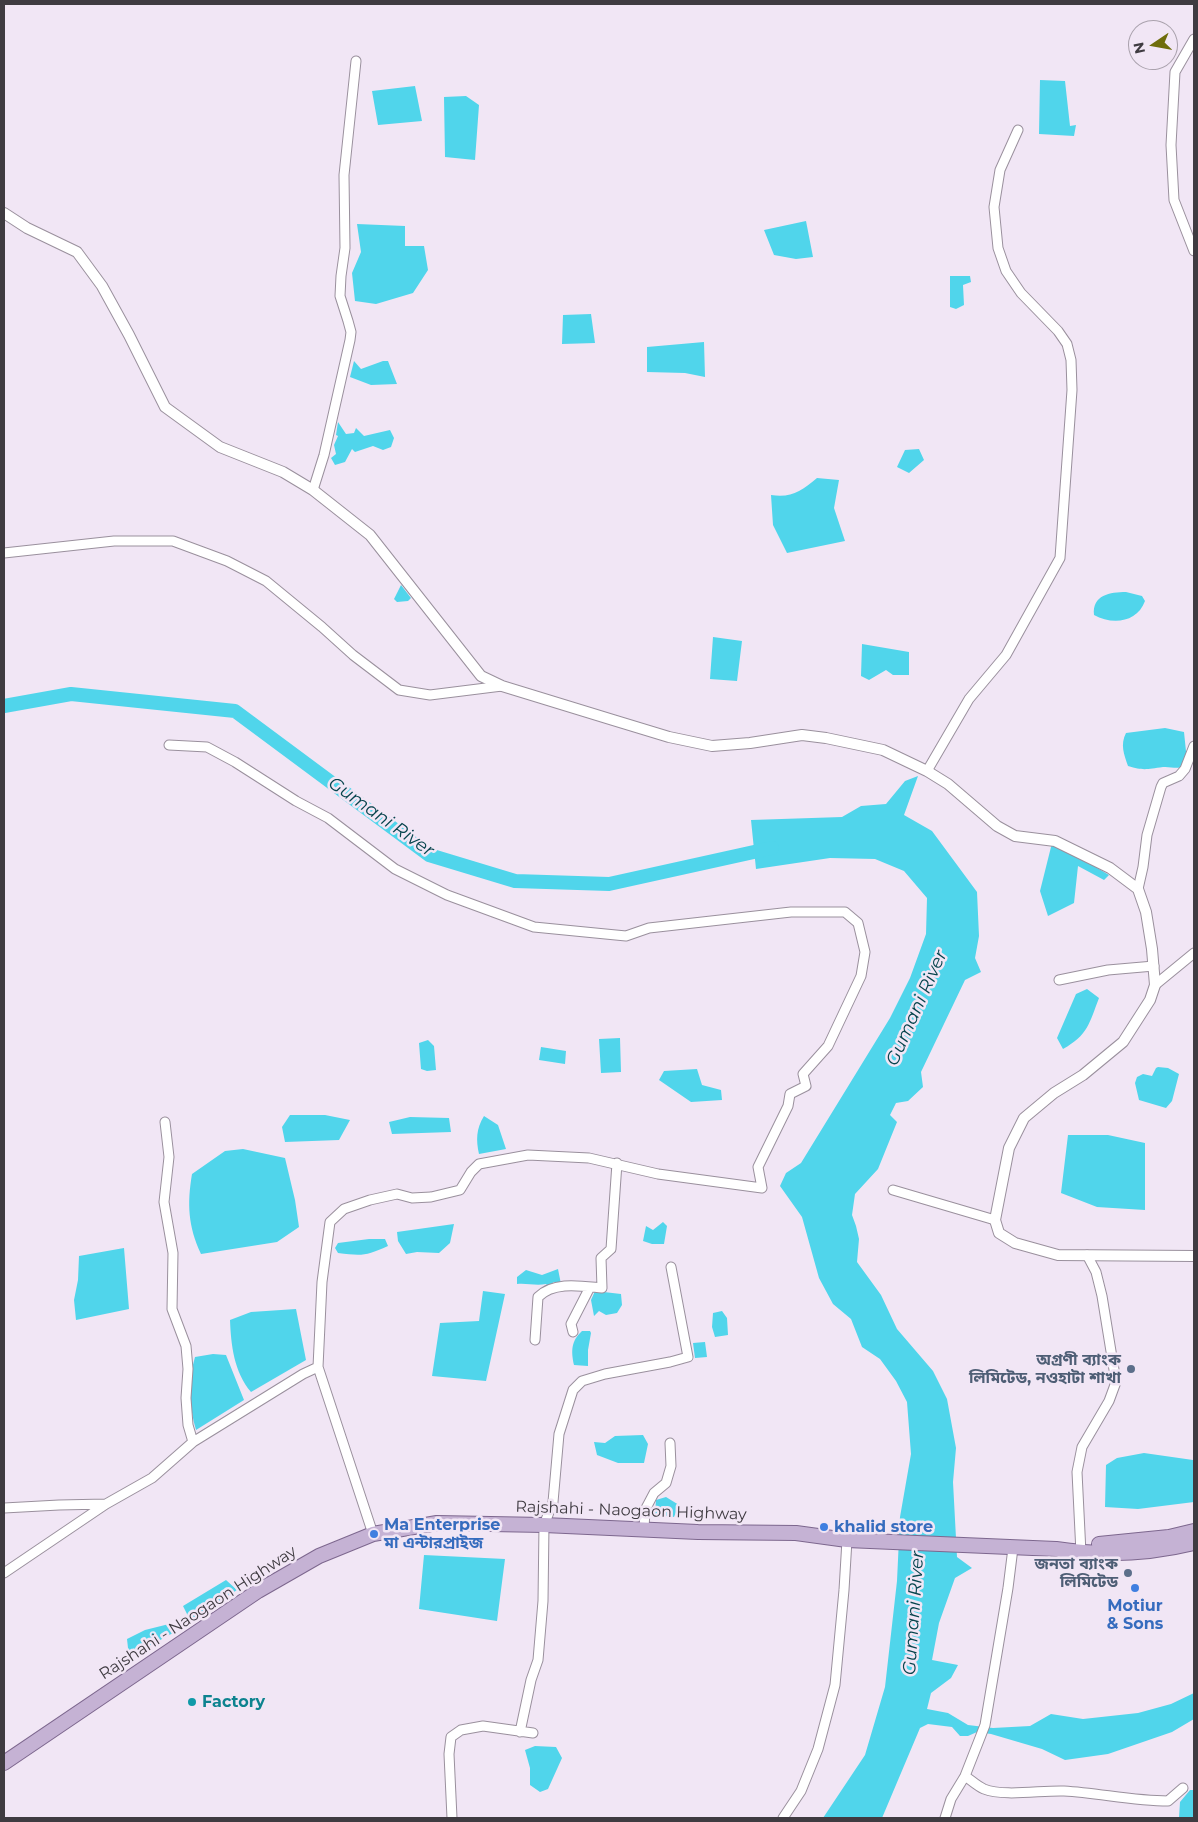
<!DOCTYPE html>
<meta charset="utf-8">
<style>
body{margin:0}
#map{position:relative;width:1198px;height:1822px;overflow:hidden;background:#f1e6f5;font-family:Montserrat,sans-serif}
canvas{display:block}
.frame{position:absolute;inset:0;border:5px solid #3f3b41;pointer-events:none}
.north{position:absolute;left:1128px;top:20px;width:50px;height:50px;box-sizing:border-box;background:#f1e6f5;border:1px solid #aaa2ad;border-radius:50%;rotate:258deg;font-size:14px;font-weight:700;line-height:20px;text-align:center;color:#3f3b41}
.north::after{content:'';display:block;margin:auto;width:18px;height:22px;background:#6f6d0c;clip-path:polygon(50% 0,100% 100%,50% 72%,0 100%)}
</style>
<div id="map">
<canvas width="1198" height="1822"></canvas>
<div class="frame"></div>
<div class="north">N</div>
</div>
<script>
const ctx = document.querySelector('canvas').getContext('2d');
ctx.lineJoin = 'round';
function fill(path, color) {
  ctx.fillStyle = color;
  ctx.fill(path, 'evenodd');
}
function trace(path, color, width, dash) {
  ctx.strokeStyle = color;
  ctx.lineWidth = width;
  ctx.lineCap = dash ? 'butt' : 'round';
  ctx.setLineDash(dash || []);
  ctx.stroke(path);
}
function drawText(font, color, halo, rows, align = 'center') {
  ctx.font = font + ' Montserrat,"Noto Sans Bengali",sans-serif';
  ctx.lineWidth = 5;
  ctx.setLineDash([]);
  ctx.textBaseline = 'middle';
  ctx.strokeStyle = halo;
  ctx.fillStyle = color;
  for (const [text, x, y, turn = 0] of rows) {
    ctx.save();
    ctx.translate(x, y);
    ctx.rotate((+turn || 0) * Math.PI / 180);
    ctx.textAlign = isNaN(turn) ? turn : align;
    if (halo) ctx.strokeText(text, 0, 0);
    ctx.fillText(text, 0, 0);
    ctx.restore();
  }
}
fill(new Path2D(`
 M1040,80L1065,81L1070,126L1076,125L1074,136L1039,134Z
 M415,86L422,121L378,125L372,91Z
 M466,96L479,105L475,160L445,157L444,97Z
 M806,221L813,257L796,259L774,255L764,230Z
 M357,224L405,226V246H424L428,270L413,293L376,304L355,301L352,273L361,252Z
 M950,276H970L971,282L963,285L964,305L956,309L950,307Z
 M591,314L595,343L562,344L563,315Z
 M704,342L705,377L685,373L647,372V347Z
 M354,361L361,369L383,361H388L397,384L371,385L350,377Z
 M338,422L346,434L354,433L356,428L364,436L390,430L394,438L391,447L383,450L373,446L355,452L352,449L345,462L335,465L331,458L336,454L334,445L338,436L336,435Z
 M919,449L924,460L909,473L897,467L905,450Z
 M817,478L839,480L834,508L845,541L787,553L773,525L771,495C792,498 801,491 817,478Z
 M401,585L411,598L408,601L397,602L394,599Z
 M1126,592L1142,596L1145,601C1137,623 1112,625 1094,615C1092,595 1110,592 1126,592Z
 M713,637L742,641L737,681L710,679Z
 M862,644L909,652V675H893L886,670L869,680L861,676Z
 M1165,728L1184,732L1187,761C1183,772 1172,766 1163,767C1147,769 1144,771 1128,766C1124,754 1120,745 1126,733Z
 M918,776L904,815L932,831L977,892L979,936L975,958L981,972L965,980L921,1072L923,1087L908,1101L896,1103L890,1115L897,1122L878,1169L855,1194L852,1215L856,1226L859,1239L857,1262L881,1295L897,1329L933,1371L947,1399L956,1448L953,1482L957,1557L972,1568L955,1578L939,1623L932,1660L958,1665L951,1678L931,1693L927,1709L948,1713L968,1725L993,1728L1030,1726L1051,1714L1083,1719L1138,1713L1171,1704L1194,1693V1719L1172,1732L1108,1754L1065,1760L1042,1749L991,1734L977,1732L968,1736H960L952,1727L928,1724L920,1728L882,1818H823L865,1755L885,1687L897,1581L900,1517L911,1454L907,1402L896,1381L880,1359L862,1347L851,1319L833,1304L819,1278L802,1217L780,1186L786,1173L801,1163L890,1018L910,978L926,934L927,898L904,871L875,859L830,858L756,869L751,820L842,817L861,806L886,804L905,781Z
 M1052,843L1064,848L1109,875L1104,880L1078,866L1074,903L1048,916L1040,891Z
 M1087,989L1099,998C1089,1024 1088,1035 1063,1049L1057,1038L1076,994Z
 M620,1038L621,1072L601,1073L599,1039Z
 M428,1040L434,1046L436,1070L427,1071L421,1069L419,1043Z
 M541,1047L566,1051L565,1064L539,1060Z
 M1158,1067L1168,1068L1179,1074L1172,1101L1166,1108L1139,1100L1135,1083L1137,1077L1143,1074L1152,1076L1156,1068Z
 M697,1069L702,1085L721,1090L722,1100L691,1102L659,1080L664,1071Z
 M290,1115H325L350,1120L339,1140L285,1142L282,1127Z
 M484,1116L498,1125L506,1149L479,1154C476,1140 476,1129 484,1116Z
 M410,1117L449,1118L451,1132L392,1134L389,1122Z
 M1068,1135H1108L1145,1143V1210L1097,1207L1061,1193Z
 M243,1149L285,1158L295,1200L299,1227L277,1242L201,1254C188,1226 187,1204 192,1174L225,1151Z
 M663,1222L667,1226L664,1244H652L643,1241L646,1226L653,1230Z
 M454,1224L450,1243L439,1253L417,1252L406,1254L398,1241L397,1232Z
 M369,1239H385L388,1246C366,1256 362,1256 338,1253L335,1248L338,1243Z
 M124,1248L129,1309L76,1320L74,1300L78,1280L79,1256Z
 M558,1269L561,1284L554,1282L548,1286L546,1284C536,1286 527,1283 517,1284V1277L526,1270L542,1275Z
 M483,1291L505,1294L486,1381L432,1376L440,1323L479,1321Z
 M595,1291L621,1294L622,1305L617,1313L606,1315L599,1311L594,1316L591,1300Z
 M296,1309L306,1360L251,1392C234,1372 231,1345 230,1320L251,1312Z
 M722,1311L727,1318L728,1335L715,1337L712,1327L713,1313Z
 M582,1331H590L591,1333L588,1350V1366L574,1365C571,1351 571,1341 582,1331Z
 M705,1342L707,1357L695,1358L693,1343Z
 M213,1354L226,1355L244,1400L196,1430C189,1406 188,1380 195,1357Z
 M643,1435L648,1444L644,1463H618L597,1455L594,1442L605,1443L615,1436Z
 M1144,1453L1193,1460L1194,1502L1138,1509L1105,1507L1106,1465L1117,1458Z
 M666,1497L679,1505L674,1517L655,1514L656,1500Z
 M424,1555L505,1559L497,1621L419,1609Z
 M226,1580L237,1590L191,1622L183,1606Z
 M169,1624L173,1633L129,1657L127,1639L145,1630Z
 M535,1746L556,1747L562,1758L548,1789L540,1792L530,1785V1768L525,1750Z
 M1190,1790H1194V1818H1179L1180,1802Z`), '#50d5eb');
trace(new Path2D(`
 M4,706L71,694L235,711L429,855L515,881L609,884L772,848`), '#50d5eb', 14);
const minor = new Path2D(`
 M1194,39L1175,72L1171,145L1174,200L1194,251
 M313,490L324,455L350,340L351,332L348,321L340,296L341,276L345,248L344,175L356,61
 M4,553L114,541H173L227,561L266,581L322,627L353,655L399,690L430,695L502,686
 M169,745L207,747L235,762L296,801L328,818L395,869L447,895L534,927L626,936L649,928L791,912H845L858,923L865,952L861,976L828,1046L803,1074L806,1086L790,1094L788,1106L758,1167L762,1188L658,1174L589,1158L528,1155L479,1164L471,1172L460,1190L431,1197L412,1198L397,1194L370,1200L344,1209L330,1222L322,1282L318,1367L373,1534
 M927,771L969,699L1006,655L1060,558L1072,390L1071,360L1067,344L1058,331L1021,293L1006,271L998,248L994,207L1000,170L1018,130
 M1138,889L1143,867L1147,835L1161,787L1163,783L1179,776L1185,769L1194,746
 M1059,980L1108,970L1154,966
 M1155,985L1194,953
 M165,1122L169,1157L164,1202L173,1253L172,1309L186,1346L188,1369L186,1398L188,1425L193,1442
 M893,1190L995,1220
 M573,1332L571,1324L590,1287
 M535,1340L538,1297C554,1281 581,1286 602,1288L601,1258L611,1249L617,1163
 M4,1508L59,1505L106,1504
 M644,1529L645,1510L654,1493L666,1483L671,1466L670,1443
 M1081,1553L1077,1472L1082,1447L1109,1401L1116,1382L1102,1296L1096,1272L1087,1255
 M4,1573L106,1504L152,1478L193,1442L303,1374L318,1367
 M520,1732L531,1680L538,1660L543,1601L544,1525L553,1502L559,1434L573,1390L582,1381L605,1374L670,1362L688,1357L671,1267
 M965,1776C971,1780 977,1786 984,1789C1004,1797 1042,1790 1064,1791C1099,1793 1133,1801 1168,1801L1183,1788
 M452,1818L449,1754L451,1737L461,1730L483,1726L533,1733
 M783,1818L801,1791L818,1749L835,1685L844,1590L847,1540
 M945,1818L951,1799L965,1776L985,1725L1008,1588L1013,1548`);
const tertiary = new Path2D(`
 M4,213L27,228L77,252L102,286L129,335L165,407L220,447L283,472L313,490L370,535L481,676L502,686L613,720L669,737L712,746L750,743L802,735L826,738L883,750L927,771L948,784L997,826L1015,836L1055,841L1110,868L1138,889L1146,912L1152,949L1155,985L1150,1000L1123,1042L1083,1075L1054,1093L1024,1118L1009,1148L995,1220L999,1233L1015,1243L1058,1255L1194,1256`);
const primary = new Path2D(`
 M1099,1544L1169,1537L1194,1531
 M4,1763L258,1591L319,1556L373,1534L437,1523L544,1525L698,1532L796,1533L847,1540L1056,1549C1101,1556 1149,1554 1194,1543`);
trace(minor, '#9a909d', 11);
trace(tertiary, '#9a909d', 12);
trace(primary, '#7d678e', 16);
trace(minor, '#fff', 9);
trace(tertiary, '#fff', 10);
trace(primary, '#c5b2d4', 14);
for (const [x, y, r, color] of [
 [1131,1369,5,"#5c6f8a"],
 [824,1527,5,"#3f7fe0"],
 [374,1534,5,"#3f7fe0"],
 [1128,1573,5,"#5c6f8a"],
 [1135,1588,5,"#3f7fe0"],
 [192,1702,5,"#0f9aa8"]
]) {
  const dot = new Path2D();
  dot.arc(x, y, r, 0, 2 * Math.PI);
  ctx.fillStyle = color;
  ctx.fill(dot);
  trace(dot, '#f1e6f5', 2);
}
drawText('bold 16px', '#4e5e75', '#f1e6f5', [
 ["অগ্রণী ব্যাংক",1121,1360],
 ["লিমিটেড, নওহাটা শাখা",1121,1378],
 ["জনতা ব্যাংক",1118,1564],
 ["লিমিটেড",1118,1582]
], 'right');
drawText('16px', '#3f3b41', '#f1e6f5', [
 ["Rajshahi - Naogaon Highway",631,1511,2],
 ["Rajshahi - Naogaon Highway",198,1613,-33]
]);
drawText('bold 16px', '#366cbe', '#f1e6f5', [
 ["Ma Enterprise",384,1525],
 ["মা এন্টারপ্রাইজ",384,1543],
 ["khalid store",834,1527],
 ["Motiur",1135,1606,"center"],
 ["& Sons",1135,1624,"center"]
], 'left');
drawText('bold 16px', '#0d838f', '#f1e6f5', [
 ["Factory",202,1702]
], 'left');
drawText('italic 18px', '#06444d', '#f1e6f5', [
 ["Gumani River",381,817,35],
 ["Gumani River",917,1008,-66],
 ["Gumani River",914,1613,-86]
]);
</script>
